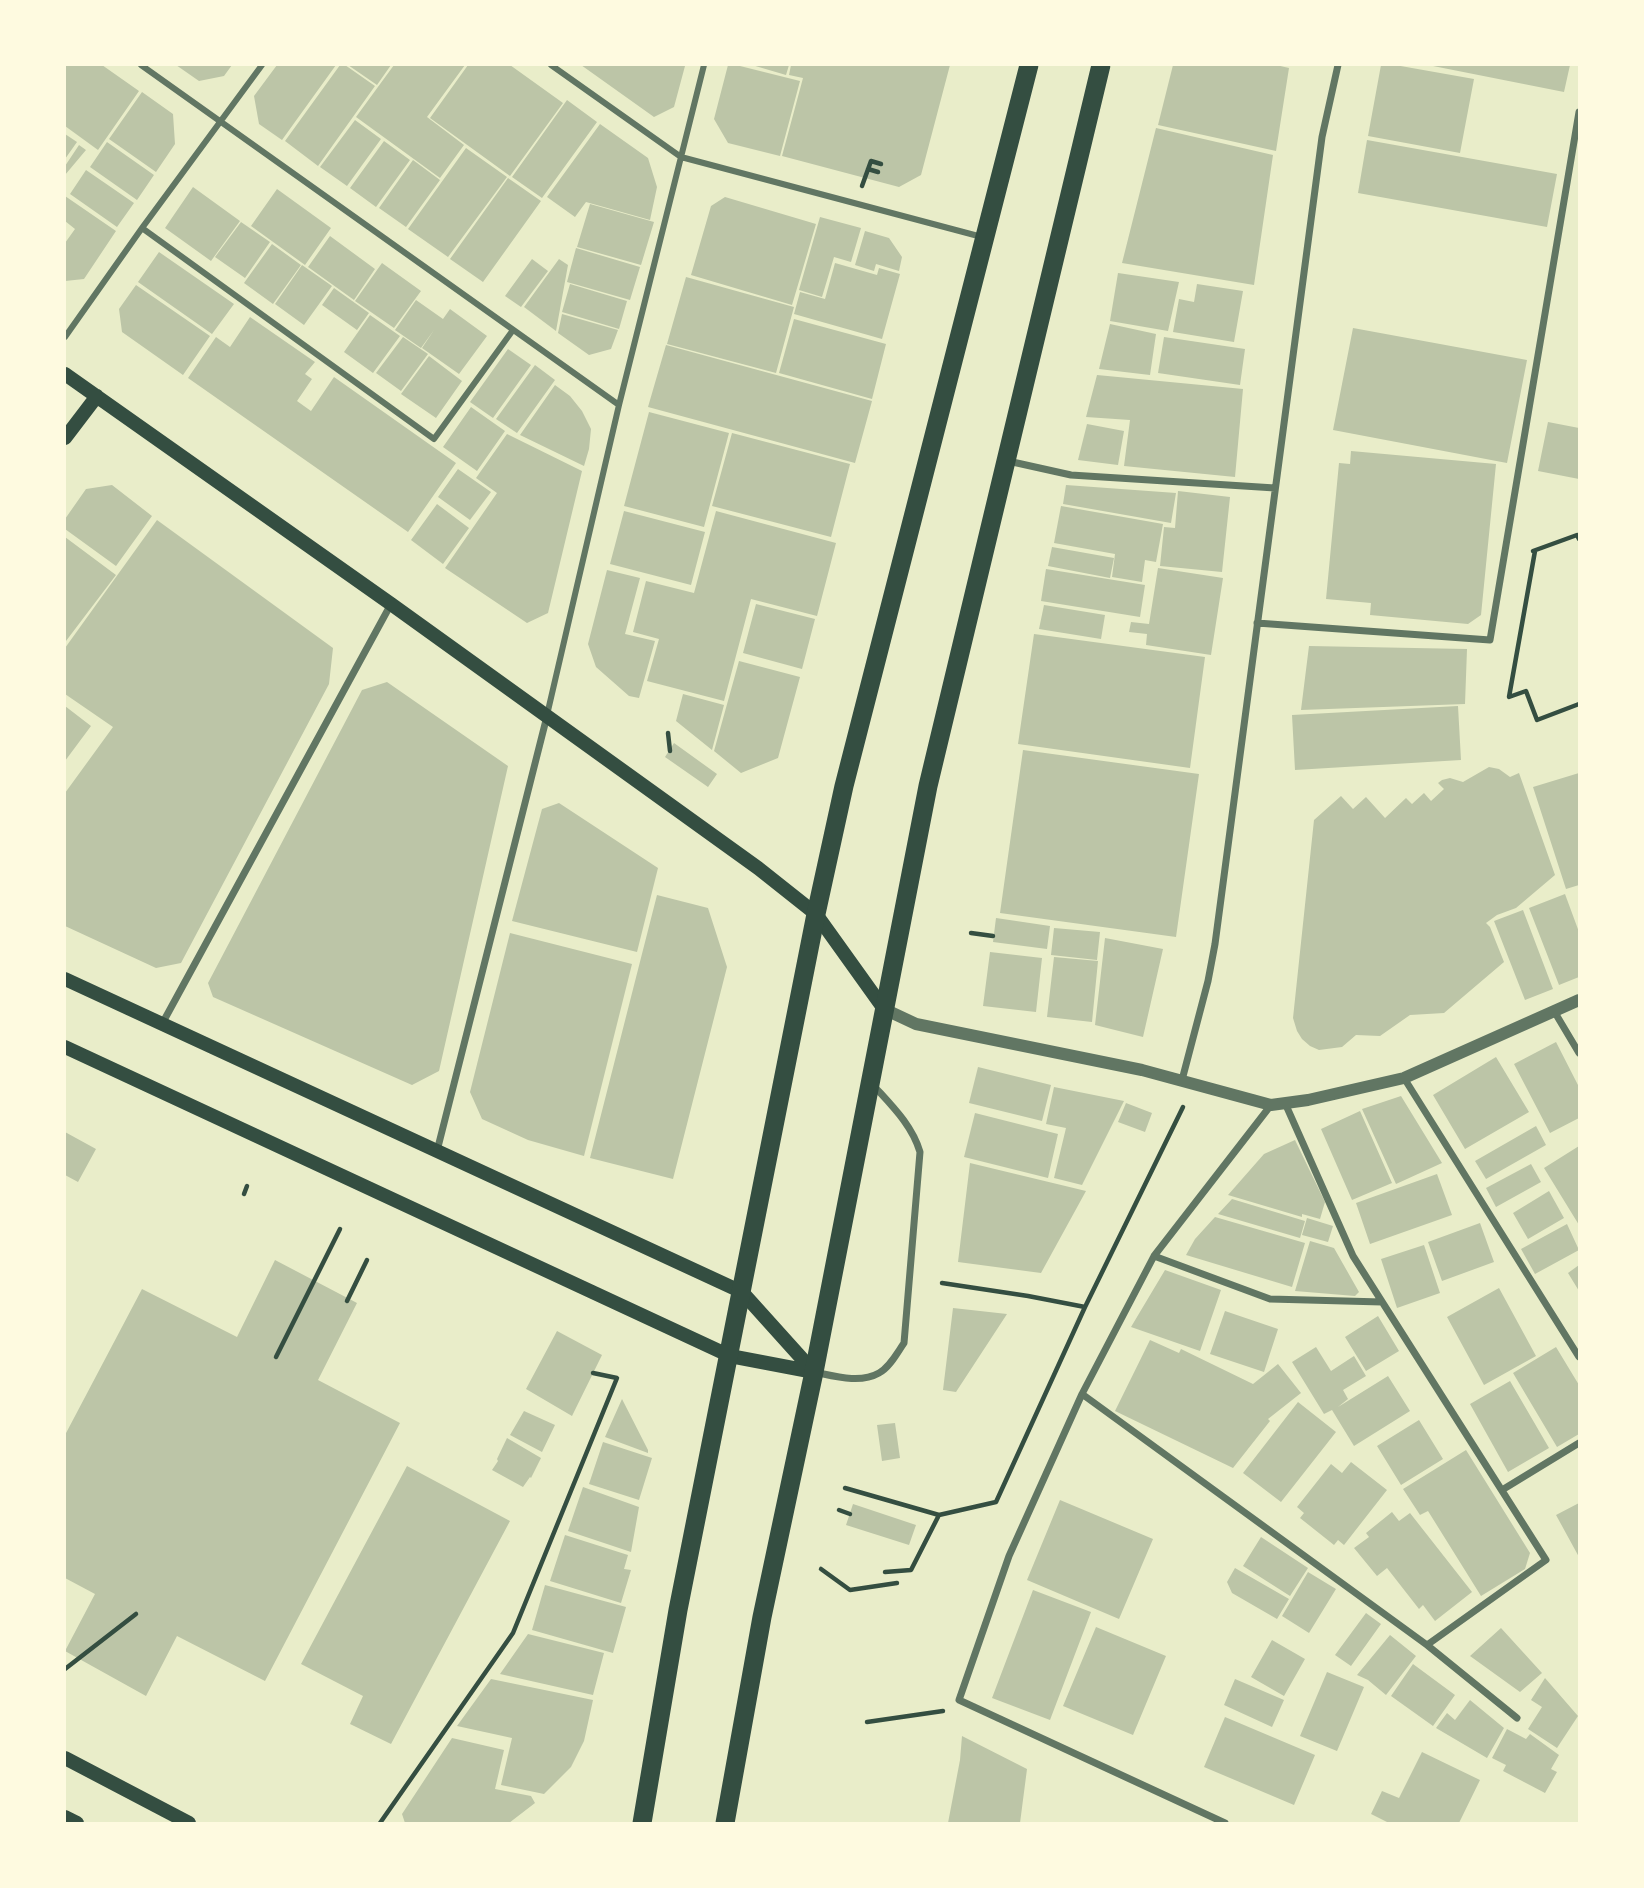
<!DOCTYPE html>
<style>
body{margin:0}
#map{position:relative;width:1644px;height:1888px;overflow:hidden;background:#e9edc9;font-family:Roboto,sans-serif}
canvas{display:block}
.frame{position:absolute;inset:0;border:66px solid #fefae0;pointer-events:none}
</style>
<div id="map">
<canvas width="1644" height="1888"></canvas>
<div class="frame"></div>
</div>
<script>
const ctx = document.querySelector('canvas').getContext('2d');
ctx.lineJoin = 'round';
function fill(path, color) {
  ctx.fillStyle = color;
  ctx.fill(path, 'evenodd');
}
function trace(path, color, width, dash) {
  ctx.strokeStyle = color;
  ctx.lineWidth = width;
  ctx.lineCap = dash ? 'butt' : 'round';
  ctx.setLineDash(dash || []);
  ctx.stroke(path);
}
fill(new Path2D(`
 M65,65H102L139,91L98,150L65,126Z
 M176,65H232L224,76L199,81Z
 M277,65H336L282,140L259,124L254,96Z
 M340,65H345L375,86L318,166L285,141Z
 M348,65H391L377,85Z
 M394,65H465L427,117L464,145L440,178L356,117Z
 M468,65H510L563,103L510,176L430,118Z
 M581,65H683L685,66L674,107L654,117Z
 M728,65H736L800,81L780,156L728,143L714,119Z
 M752,65H789L786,75Z
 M791,65H950L921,175L899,187L782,156L803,78L789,75Z
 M1173,65H1276L1289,68L1276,151L1158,125Z
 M1381,65H1395L1474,79L1460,153L1368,136Z
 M1428,65H1570L1564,92Z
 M142,92L173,114L175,144L156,172L109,139Z
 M567,100L597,122L542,198L512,177Z
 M355,120L381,139L347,186L320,167Z
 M600,124L648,158L657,187L650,220L586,202L575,217L547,197Z
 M1156,128L1273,155L1254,285L1122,263Z
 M65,134L77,142L65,159Z
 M1367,140L1557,174L1547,227L1358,193Z
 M384,141L410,160L376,207L350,188Z
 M107,142L154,175L137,200L90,167Z
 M79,145L86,150L65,175V166Z
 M466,148L507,177L448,257L408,229Z
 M413,160L440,180L406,227L379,208Z
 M86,170L134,203L117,227L70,194Z
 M508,178L541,201L483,282L450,259Z
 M193,187L240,221L211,261L165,228Z
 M277,189L331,228L305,265L251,226Z
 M65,196L116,231L84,279L65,281V243L75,229L65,221Z
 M725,197L816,224L792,305L691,275L711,206Z
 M590,204L654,222L641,265L577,247Z
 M820,217L861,228L851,262L834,257L822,297L799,290Z
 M241,222L270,242L245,278L215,257Z
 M865,231L889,238L902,257L899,271L876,264L874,271L855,265Z
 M330,236L375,269L354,300L308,267Z
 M272,244L301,265L273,304L244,283Z
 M576,248L640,267L630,300L567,282Z
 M159,252L234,304L212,334L138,282Z
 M532,259L548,271L521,307L505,296Z
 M559,259L568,265L556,331L524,307Z
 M382,263L421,291L394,328L355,301Z
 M835,263L877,275L879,268L900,274L882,339L794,314L800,292L825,299Z
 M302,265L332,286L304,325L275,304Z
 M1118,273L1179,282L1168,331L1110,321Z
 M686,277L794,307L776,373L667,344Z
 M570,284L627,301L619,329L562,312Z
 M1197,284L1243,291L1234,342L1173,332L1179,299L1194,302Z
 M136,285L210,336L183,375L122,332L119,309Z
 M334,288L369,313L357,330L322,305Z
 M416,300L443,319L450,309L487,336L459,374L422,348L434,330L421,348L395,330Z
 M562,314L618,330L611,349L589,355L558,333Z
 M370,315L400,336L373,373L344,352Z
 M250,317L315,362L305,374L312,379L297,401L311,411L334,377L456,463L408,532L188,378L216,337L230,347Z
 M794,319L886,344L872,399L779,373Z
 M1110,324L1156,334L1150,375L1099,369Z
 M1353,328L1527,360L1507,463L1333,430Z
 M403,337L428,354L401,391L376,373Z
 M1164,337L1245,349L1240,385L1158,373Z
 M666,345L872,401L855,463L648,407Z
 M508,349L531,365L493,418L470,402Z
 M429,356L462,381L436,418L401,394Z
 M535,365L555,380L517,433L496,419Z
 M1097,375L1243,389L1235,477L1124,466L1130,420L1086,417Z
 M555,385L570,396L582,411L591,429L589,449L584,466L520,435Z
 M471,407L505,431L477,471L443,447Z
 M649,412L729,433L704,527L624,506Z
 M1548,422L1579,428V479L1538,471Z
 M1087,424L1124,431L1118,465L1078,460Z
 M732,433L850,464L831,537L712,506Z
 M507,434L582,471L548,613L527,623L445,568L497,493L476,478Z
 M1351,451L1496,464L1481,615L1468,624L1370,615L1371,603L1326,599L1339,463L1350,464Z
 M458,469L491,492L470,520L438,497Z
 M112,485L152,516L116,566L65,529V519L86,489Z
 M1066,485L1176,493L1171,523L1063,504Z
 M1178,491L1230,497L1222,572L1160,566L1164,527L1175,528Z
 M437,504L469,528L443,564L411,540Z
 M1061,506L1163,524L1156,562L1145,560L1142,582L1112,577L1115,554L1054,543Z
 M624,511L705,532L691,585L610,564Z
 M716,511L836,543L817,616L751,599L724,701L647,681L659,639L633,632L646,581L694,593Z
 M157,520L333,648L329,684L181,963L156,968L65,926V793L113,727L65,694V648Z
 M65,537L116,575L66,641L65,640Z
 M1052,547L1114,558L1110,578L1048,566Z
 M1158,568L1223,578L1211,655L1146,645L1147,634L1129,632L1131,622L1149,624Z
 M1046,569L1145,585L1140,617L1041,601Z
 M607,570L640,578L625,634L655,641L639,698L629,696L596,667L588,644Z
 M756,604L815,619L802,669L743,653Z
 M1044,605L1105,615L1101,639L1039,629Z
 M1034,634L1205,657L1190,768L1018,744Z
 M1309,646L1467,649L1465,704L1301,710Z
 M739,661L800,677L778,758L741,773L714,751Z
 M387,682L508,766L439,1071L412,1085L213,997L208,983L362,690Z
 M683,694L724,705L712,750L676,721Z
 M65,706L91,726L65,761Z
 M1458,706L1461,760L1295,770L1292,715Z
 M674,743L717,774L708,787L665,757Z
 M1023,750L1199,774L1176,937L1000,913Z
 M1489,767L1499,769L1510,777L1519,773L1555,875L1516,908L1497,915L1486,923L1490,927L1504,962L1444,1013L1410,1015L1380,1036L1356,1035L1342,1047L1319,1050L1310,1046L1302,1039L1297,1031L1293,1018L1314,820L1341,796L1353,809L1366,797L1385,818L1406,798L1412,804L1424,793L1431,801L1444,789L1438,783L1442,780L1450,778L1463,782Z
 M1579,773V885L1566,889L1533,787Z
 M559,803L658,868L637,952L512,921L542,809Z
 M1565,894L1579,932V977L1559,985L1529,908Z
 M657,895L708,908L727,967L673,1179L590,1158Z
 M1523,910L1553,989L1525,1000L1494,921Z
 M996,918L1050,926L1047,949L993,942Z
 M1054,928L1100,932L1097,960L1051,955Z
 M510,933L632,964L584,1156L528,1140L482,1119L470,1092Z
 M1105,938L1163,949L1143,1037L1095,1025Z
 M990,952L1042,958L1036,1012L983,1006Z
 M1054,957L1098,961L1092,1022L1047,1017Z
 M1556,1042L1579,1087V1118L1550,1133L1514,1064Z
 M1496,1057L1529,1112L1465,1149L1433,1095Z
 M978,1067L1051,1085L1042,1121L969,1103Z
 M1054,1087L1124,1101L1082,1185L1054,1178L1066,1128L1046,1124Z
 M1401,1096L1442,1163L1396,1184L1362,1109Z
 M1126,1103L1152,1113L1145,1132L1118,1122Z
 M1360,1111L1392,1183L1352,1200L1321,1129Z
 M975,1113L1058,1134L1048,1178L964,1157Z
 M1536,1126L1546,1145L1486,1179L1475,1161Z
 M65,1132L96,1149L78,1182L65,1175Z
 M1295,1140L1325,1202L1320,1219L1302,1214V1217L1228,1195L1264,1154Z
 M1579,1146V1225L1544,1168Z
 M970,1163L1086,1191L1041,1273L958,1262Z
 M1531,1164L1541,1182L1496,1207L1486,1188Z
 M1437,1174L1452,1215L1370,1244L1356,1203Z
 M1549,1191L1564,1218L1528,1239L1513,1213Z
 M1232,1199L1305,1221L1300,1238L1218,1214Z
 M1215,1217L1305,1243L1292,1287L1186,1255L1195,1239Z
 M1307,1218L1333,1226L1328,1242L1302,1235Z
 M1480,1223L1494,1262L1442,1281L1428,1242Z
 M1567,1224L1579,1250L1535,1274L1521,1249Z
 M1310,1241L1334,1248L1359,1292L1355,1296L1295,1291Z
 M1424,1245L1440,1293L1397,1308L1381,1259Z
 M275,1260L357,1303L318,1380L400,1423L265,1681L177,1636L146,1696L65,1651L95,1594L65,1578V1435L142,1289L237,1337Z
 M1579,1265V1291L1568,1273Z
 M1165,1270L1221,1290L1200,1351L1131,1327Z
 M1499,1288L1536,1356L1484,1385L1447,1317Z
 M953,1308L1007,1314L956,1392L943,1390Z
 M1225,1311L1278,1329L1264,1372L1210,1354Z
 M1378,1316L1399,1351L1366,1371L1345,1337Z
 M557,1331L602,1355L572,1416L526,1389Z
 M1150,1340L1179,1353L1181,1349L1253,1384L1278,1364L1301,1393L1268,1419L1270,1421L1233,1468L1115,1411Z
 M1316,1347L1331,1371L1354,1356L1366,1376L1343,1390L1348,1399L1338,1407L1388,1376L1410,1411L1354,1446L1332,1410L1324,1414L1292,1362Z
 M1556,1347L1579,1385V1434L1557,1447L1513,1373Z
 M1510,1381L1549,1448L1508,1472L1470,1404Z
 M622,1399L648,1450V1453L605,1437Z
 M1298,1402L1336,1432L1281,1502L1243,1473Z
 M524,1411L555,1425L542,1452L510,1435Z
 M1419,1420L1443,1459L1401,1485L1377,1446Z
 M895,1423L900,1458L882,1461L877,1425Z
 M507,1438L541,1458L531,1478L530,1477L523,1487L492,1470L498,1461L497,1459Z
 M603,1442L652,1458L639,1500L589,1484Z
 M1466,1450L1530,1553L1525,1569L1481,1596L1428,1511L1420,1515L1403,1489Z
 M1351,1462L1387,1490L1344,1545L1338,1540L1334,1545L1300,1518L1304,1513L1297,1507L1331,1464L1342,1473Z
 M407,1466L510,1521L391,1744L350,1724L363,1696L301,1664Z
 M583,1487L639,1507L631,1552L568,1531Z
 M1060,1500L1153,1539L1119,1619L1027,1580Z
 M1579,1503V1557L1556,1515Z
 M853,1504L916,1525L909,1545L846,1525Z
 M1392,1512L1399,1521L1410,1513L1472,1592L1435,1621L1423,1605L1419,1609L1387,1568L1377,1576L1354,1548L1369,1537L1366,1533Z
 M565,1535L628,1555L624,1569L631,1570L621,1603L550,1581Z
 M1261,1537L1308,1568L1290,1596L1243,1566Z
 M1235,1568L1289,1599L1277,1619L1232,1593L1227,1582Z
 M1308,1572L1336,1589L1309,1633L1282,1616Z
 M545,1585L626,1607L613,1653L532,1630Z
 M1033,1590L1091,1612L1050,1720L992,1698Z
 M1366,1613L1381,1624L1351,1666L1335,1655Z
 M1096,1627L1166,1656L1133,1735L1063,1706Z
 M1501,1628L1542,1673L1520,1692L1470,1656Z
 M528,1634L604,1653L593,1695L500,1674Z
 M1390,1635L1416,1656L1386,1695L1368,1680L1357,1675Z
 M1272,1640L1305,1659L1284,1696L1251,1677Z
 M1413,1664L1455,1695L1433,1726L1391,1696Z
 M1327,1672L1364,1687L1337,1751L1300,1736Z
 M1545,1678L1578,1716L1557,1748L1528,1729L1542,1707L1531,1700Z
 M491,1679L593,1700L584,1741L571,1767L544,1794L501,1785L512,1738L457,1726Z
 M1235,1679L1284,1700L1272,1727L1224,1705Z
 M1470,1700L1504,1728L1487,1758L1436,1728L1447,1713L1455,1720Z
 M1225,1717L1315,1755L1294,1805L1204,1767Z
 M1507,1729L1526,1739L1530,1734L1559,1755L1551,1769L1557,1772L1545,1793L1503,1771L1506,1765L1492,1758Z
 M962,1736L1027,1769L1020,1823H948L960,1760Z
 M452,1738L504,1750L495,1789L531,1796L535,1803L509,1823H405L402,1814Z
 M1422,1752L1480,1780L1459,1823H1386L1387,1822L1371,1814L1382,1791L1399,1798Z`), '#bcc5a7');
trace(new Path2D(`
 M868,169L878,172
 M862,186L871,161L881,164
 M1533,551L1577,535L1579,539
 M1535,551L1509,697L1526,691L1537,720L1579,704
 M668,733L670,751
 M971,933L993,936
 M244,1194L247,1186
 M942,1283L1028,1296L1085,1307
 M347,1301L367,1260
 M276,1357L340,1229
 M845,1488L939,1515
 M839,1510L850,1514
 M821,1569L850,1590L897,1583
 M885,1572L911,1570L939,1515L996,1502L1085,1307L1183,1107
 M65,1669L136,1614
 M867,1722L943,1711
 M380,1823L513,1633L617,1378L593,1373`), '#344e41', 4.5);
trace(new Path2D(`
 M141,65L619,405
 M551,65L681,157L982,237
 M142,228L434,439L513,330
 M65,337L142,228L262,65
 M547,715L619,405L704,65`), '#617663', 6);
trace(new Path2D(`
 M1008,461L1071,475L1275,488
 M1257,623L1490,640L1579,112
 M1554,1011L1579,1053
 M162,1024L391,604
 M1404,1078L1579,1357
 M1182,1080L1208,981L1215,944L1322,137L1338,65
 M1285,1103L1353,1256L1546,1560L1427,1645
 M437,1151L547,716
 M1154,1256L1270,1299L1382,1302
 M814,1372C834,1376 860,1384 879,1373C890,1367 897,1353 904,1343L920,1152C912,1125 892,1106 873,1085
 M1082,1394L1427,1645L1517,1718
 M1502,1490L1579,1443
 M1225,1823L959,1700L1009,1556L1082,1394L1154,1256L1271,1105`), '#617663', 7);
trace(new Path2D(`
 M884,1009L916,1024L1142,1070L1271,1105L1308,1100L1404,1078L1579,1000`), '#617663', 12);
trace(new Path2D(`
 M65,374L391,604L758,868L816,914L884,1009
 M65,438L97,396
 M65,979L742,1292L814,1372
 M65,1047L730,1356L814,1372
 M65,1758L189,1823
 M65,1817L77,1823`), '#344e41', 14);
trace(new Path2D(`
 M642,1823L678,1610L816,914L844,786L1029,65
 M725,1823L762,1617L814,1372L928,786L1101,65`), '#344e41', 19);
</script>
